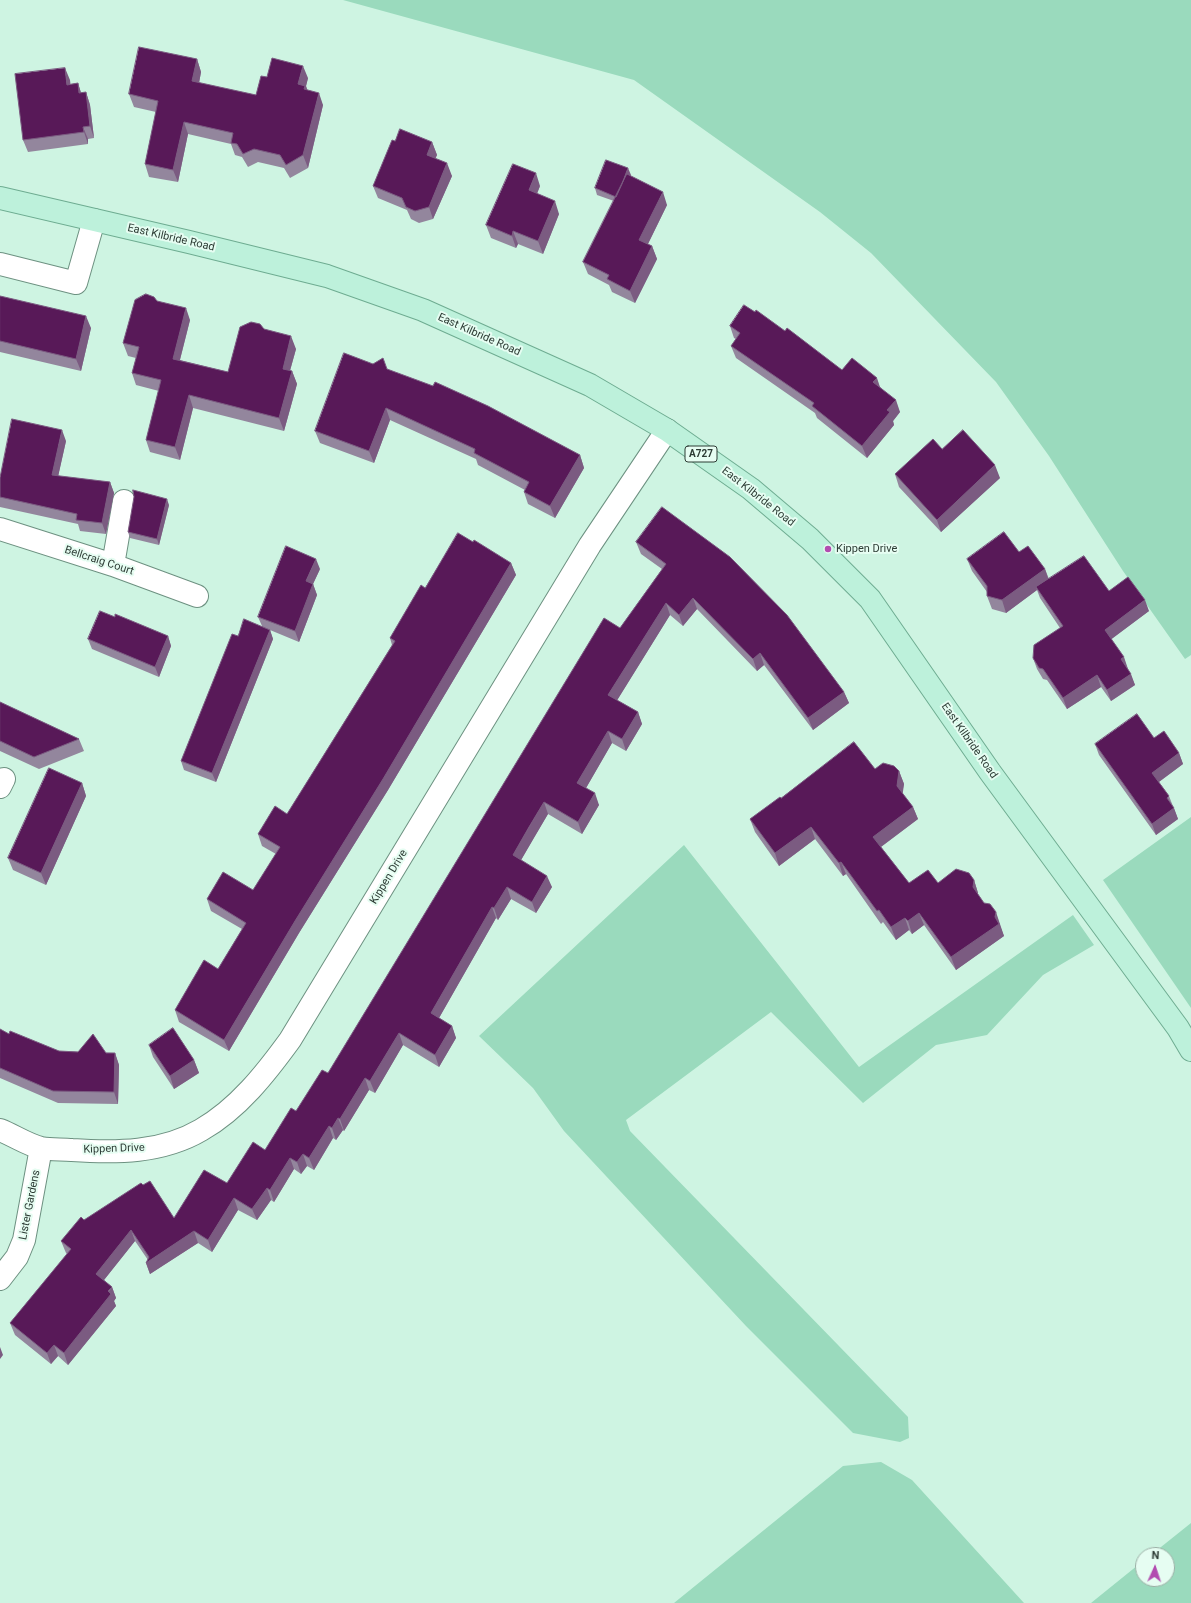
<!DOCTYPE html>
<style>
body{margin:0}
#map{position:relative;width:1191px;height:1603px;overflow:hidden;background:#cef4e2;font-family:Roboto,sans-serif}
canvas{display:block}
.north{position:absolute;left:1135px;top:1547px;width:40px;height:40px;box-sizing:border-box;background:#e6fdf2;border:1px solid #9cb0a6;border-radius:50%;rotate:3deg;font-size:11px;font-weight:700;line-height:16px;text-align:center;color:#2d3c35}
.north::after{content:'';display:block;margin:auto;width:14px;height:18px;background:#b24cb0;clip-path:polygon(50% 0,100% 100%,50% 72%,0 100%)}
</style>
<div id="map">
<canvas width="1191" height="1603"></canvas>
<div class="north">N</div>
</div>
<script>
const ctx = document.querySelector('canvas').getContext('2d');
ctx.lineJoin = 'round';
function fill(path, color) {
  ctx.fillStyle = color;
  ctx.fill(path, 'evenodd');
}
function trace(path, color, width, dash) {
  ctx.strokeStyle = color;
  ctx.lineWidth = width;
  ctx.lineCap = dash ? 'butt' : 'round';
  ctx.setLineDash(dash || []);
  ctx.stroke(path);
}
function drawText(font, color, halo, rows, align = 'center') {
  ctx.font = font + ' Roboto,sans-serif';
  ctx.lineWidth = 4;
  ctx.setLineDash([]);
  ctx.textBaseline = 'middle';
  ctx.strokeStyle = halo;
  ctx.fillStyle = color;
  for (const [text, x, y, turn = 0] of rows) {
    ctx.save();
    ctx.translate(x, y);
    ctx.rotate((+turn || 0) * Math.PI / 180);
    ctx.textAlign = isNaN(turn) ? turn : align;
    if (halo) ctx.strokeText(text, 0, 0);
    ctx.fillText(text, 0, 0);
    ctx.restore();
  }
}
fill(new Path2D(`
 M343,0H1191V655L1185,659L1123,571L1049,456L996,382L871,253L820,212L634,80Z
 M1191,817V1008L1103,880Z
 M684,845L859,1067L1073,915L1094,945L1043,975L987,1035L936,1045L863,1103L771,1012L626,1120L630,1131L908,1417L909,1438L900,1442L853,1433L746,1326L564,1131L533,1088L479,1036Z
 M881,1462L912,1480L1024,1603H674L843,1466Z
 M1191,1523V1603H1091L1143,1561V1579H1167V1555H1151Z`), '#9adabd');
const minor = new Path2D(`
 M0,264L76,283L94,220
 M0,529L113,565L197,596
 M113,565L124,501
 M0,787L4,779
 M0,1130C13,1135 28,1145 41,1148C51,1150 62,1149 72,1150C116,1153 162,1153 201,1130C238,1109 266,1073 290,1040L590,545L667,430
 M0,1279L17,1257L24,1240L41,1148`);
const major = new Path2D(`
 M0,198L189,242L327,276L423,310L590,385L667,430L751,489L810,539L870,599L990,772L1178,1028L1191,1050`);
trace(minor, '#6d9181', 24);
trace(major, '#6eac91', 24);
trace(minor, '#fff', 22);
trace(major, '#bdf1db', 22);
fill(new Path2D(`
 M197,59L201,72L199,83L256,95L267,77L308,78L306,86L307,90L323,105L308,168L290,178L284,168L258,162L248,167L242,157L235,155L231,144L188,134L178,182L149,177L145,164L156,112L134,107L129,94Z
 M70,80V84L78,83L81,93L86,92L90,105L94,138L88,139V144L28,152L23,140Z
 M395,141L432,142L437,155L435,158L452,176L433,219L419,223L411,219L407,210L378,198L373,186Z
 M631,175L630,176L667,205L648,244L652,246L657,259L635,303L612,292L609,285L588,274L583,262L614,201L597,195L595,188Z
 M540,186L537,194L559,214L543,254L518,244L516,248L491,238L486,225Z
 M0,296L91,328L81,371L0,352Z
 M157,301L190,320L180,360L228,372L264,329L296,349L290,371H292L297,384L284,431L193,408L180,460L150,452L146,440L159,391L136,385L132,373L136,358L128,356L123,343Z
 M755,312L842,370L880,387L900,412L893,421L894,425L867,458L817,418L815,413L736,358L731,346L736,339L734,338L730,326Z
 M387,369L580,455L584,468L555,518L528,504L524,492L525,490L478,465L476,459L390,420L374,463L320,443L315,431Z
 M66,441L58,476L110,482L114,493L106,534L80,531L78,524L0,507V478Z
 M942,449L1000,478L941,532L899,487L895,474Z
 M169,505L159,545L130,538L128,532Z
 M636,542L844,692L849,703L813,730L764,665L757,671L697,609L683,626L670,615L617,700L638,712L642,724L626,751L612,743L586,788L599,805L582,834L548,814L533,839L521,860L552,887L536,913L511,899L498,920L496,918L439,1018L452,1026L456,1038L439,1067L403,1045L375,1093L369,1090L344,1131L343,1130L336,1140L333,1138L314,1170L307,1166L301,1174L294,1169L274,1202L271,1200L257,1220L238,1210L212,1252L198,1243L150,1274L146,1263L148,1260L135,1241L104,1280L112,1287L116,1298L114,1301L116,1306L68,1365L58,1356L51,1364L15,1335L10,1323L67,1254L66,1253L61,1241L84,1220L143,1185L174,1218L227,1183L265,1150L328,1073L620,628L662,569L641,554Z
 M1019,552L1045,569L1049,579L1109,591L1149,611L1111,639L1128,669L1135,685L1111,701L1101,687L1067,709L1047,680L1043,679L1037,669L1033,658L1060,628L1040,598L1037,590L1006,613L992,609L987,596V592L972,571L967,559Z
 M511,563L516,575L388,790L299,933L229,1051L179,1022L175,1010L218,969L242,929L211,911L207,899L253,890L276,854L262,846L258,834L287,814L392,645L390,638L425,588Z
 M320,569L313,584L317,595L299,642L270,630L273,639L216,782L184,770L181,761L238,636L262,626L258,617Z
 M115,617L168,636L171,646L159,677L92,649L88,639Z
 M0,702L79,739L84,751L39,769L0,751Z
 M1154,738L1179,753L1183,764L1159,782L1169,796L1178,819L1156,835L1099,755L1095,744Z
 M875,769L899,771L904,784L902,793L913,807L918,819L881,847L909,883H938L974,880L978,893V895L1000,924V926L1004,936L956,970L924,925L912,934L909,930L896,940L883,922L881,924L846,874L843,876L815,839L779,866L755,832L750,819L781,798Z
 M82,783L86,796L46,885L13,870L8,858Z
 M0,1029L9,1034L59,1051L115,1053L119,1065L118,1104L58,1103L0,1078Z
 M149,1045L194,1060L199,1073L174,1089L153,1057Z`), '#93869d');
fill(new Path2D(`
 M197,59L201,72L197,94L192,81Z
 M303,66L308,78L306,86L310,98L298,84Z
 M65,68L70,80L72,97L67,85Z
 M78,83L82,96L79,93Z
 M86,92L90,105L94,138L90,126Z
 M319,93L323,105L308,168L303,155Z
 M184,122L188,134L178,182L173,170Z
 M83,127L88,139V144L84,132Z
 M432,142L437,155L432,167L427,155Z
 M447,163L452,176L433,219L429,207Z
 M628,168L631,175L619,204L617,197Z
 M536,173L540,186L533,203L529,190Z
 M663,192L667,205L644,252L639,240Z
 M555,201L559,214L543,254L538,241Z
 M513,231L518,244L516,248L512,236Z
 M652,246L657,259L635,303L630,291Z
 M186,308L190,320L177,371L173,359Z
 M86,316L91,328L81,371L76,359Z
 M291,336L296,349L287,381L283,369Z
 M292,371L297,384L284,431L279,418Z
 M877,378L881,390L873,382Z
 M189,395L193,408L180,460L175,447Z
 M896,400L900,412L893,421L894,425L867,458L862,446L887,410Z
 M386,408L390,420L374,463L369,451Z
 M62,430L66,441L56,486L52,475Z
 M580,455L584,468L555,518L550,506Z
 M995,465L1000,478L941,532L937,520Z
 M110,482L114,493L106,534L102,523Z
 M167,499L169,505L159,545L157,539Z
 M316,559L320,569L313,584L317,595L299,642L295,631L306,581Z
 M511,563L516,575L388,790L299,933L229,1051L224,1040L295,921Z
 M1045,569L1049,581L1036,587L1037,590L1006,613L1002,600Z
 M693,598L697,609L683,626L679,615Z
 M1145,600L1149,611L1109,641L1105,630Z
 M666,603L670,615L613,707L608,695Z
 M270,630L273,639L216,782L212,773Z
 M168,636L171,646L159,677L155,667Z
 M760,653L764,665L757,671L753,659Z
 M1124,657L1128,669L1121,659Z
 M1131,674L1135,685L1111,701L1107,690Z
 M1097,675L1101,687L1067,709L1063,698Z
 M844,692L849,703L813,730L808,718Z
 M638,712L642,724L626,751L622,739Z
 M608,731L612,743L582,795L577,783Z
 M1179,753L1183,764L1156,784L1152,773Z
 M899,771L904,784L902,799L897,786Z
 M82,783L86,796L46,885L41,873Z
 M595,793L599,805L582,834L578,822Z
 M544,802L548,814L517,867L513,855Z
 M913,807L918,819L878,849L873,837Z
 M1174,808L1178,819L1156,835L1152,824Z
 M811,827L815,839L779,866L775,853Z
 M841,862L846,874L843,876L839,863Z
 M547,876L552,887L536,913L532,902Z
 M974,880L978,893V900L973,887Z
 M507,887L511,899L498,920L494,908Z
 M492,907L496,918L435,1025L431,1013Z
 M996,912L1004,936L956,970L951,957L995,917Z
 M919,913L924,925L912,934L908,921Z
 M905,918L909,930L896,940L891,927Z
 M452,1026L456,1038L439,1067L435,1055Z
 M399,1033L403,1045L375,1093L370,1081Z
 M115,1053L119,1065L118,1104L114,1092Z
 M194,1060L199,1073L174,1089L170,1076Z
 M365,1078L369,1090L344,1131L340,1119Z
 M338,1118L343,1130L336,1140L332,1128Z
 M329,1126L333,1138L314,1170L309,1158Z
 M303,1154L307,1166L301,1174L297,1162Z
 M290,1158L294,1169L274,1202L270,1190Z
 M267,1188L271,1200L257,1220L252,1209Z
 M234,1198L238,1210L212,1252L208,1240Z
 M131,1230L135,1241L100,1285L96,1274Z
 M194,1231L198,1243L150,1274L146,1263Z
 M112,1287L116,1298L114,1301L116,1306L68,1365L64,1353Z
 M54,1345L58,1356L51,1364L47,1353Z
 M0,1347L3,1355L0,1359Z`), '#7b5b81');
const building = new Path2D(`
 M139,47L197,59L192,81L256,95L261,76L267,77L272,58L303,66L298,84L305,86L304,89L319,93L303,155L286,165L280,155L254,149L243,154L237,144L231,143L233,133L184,122L173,170L145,164L158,101L129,94Z
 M65,68L67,85L78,83L79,93L86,92L90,126L83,127L84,132L23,140L15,74Z
 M400,129L432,142L427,155L447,163L429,207L415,211L406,207L402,198L373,186L392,140L395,141Z
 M606,160L628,168L622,184L616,197L595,188Z
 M513,164L536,173L529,190L555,201L538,241L513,231L512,236L486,225Z
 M627,174L663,192L639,240L652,246L630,291L607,279L609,275L583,262Z
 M146,294L154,297L157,301L186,308L173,359L228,372L240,327L251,322L260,324L264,329L291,336L283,369L292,371L279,418L189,395L175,447L146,440L161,380L132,373L139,347L123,343L135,300Z
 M0,296L86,316L76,359L0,341Z
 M744,305L755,312L756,310L785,331L787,328L842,370L852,358L877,378L873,382L896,400L887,410L890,412L862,446L812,406L814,403L731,346L740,333L730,326Z
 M344,353L373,364L383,358L387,369L433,386L435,382L488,406L580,455L550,506L524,492L529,482L474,453L475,449L386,408L369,451L315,431Z
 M12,419L62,430L52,475L110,482L102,523L76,520L77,514L0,497V478Z
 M963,430L995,465L937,520L895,474L933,439L942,449Z
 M133,490L167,499L157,539L128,532L134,497Z
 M662,507L730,557L787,615L844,692L808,718L760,653L753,659L693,598L679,615L666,603L608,695L638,712L622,739L608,731L577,783L595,793L578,822L544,802L529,827L513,855L547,876L532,902L507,887L494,908L492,907L431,1013L452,1026L435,1055L399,1033L370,1081L365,1078L340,1119L338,1118L332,1128L329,1126L309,1158L303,1154L297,1162L290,1158L270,1190L267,1188L252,1209L234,1198L208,1240L194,1231L146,1263L149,1257L131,1230L96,1274L112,1287L108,1291L111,1294L64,1353L54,1345L47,1353L10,1323L71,1249L61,1241L81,1217L84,1220L141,1183L143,1185L150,1181L174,1218L204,1170L227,1183L253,1142L265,1150L291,1108L296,1111L322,1070L328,1073L604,618L620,628L666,564L636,542Z
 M1004,532L1019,552L1028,546L1045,569L1002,600L987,596V586L967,559Z
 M458,533L473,542L474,540L511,563L383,779L295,921L224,1040L175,1010L204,960L218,969L246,923L207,899L223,872L253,890L280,847L258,834L275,806L287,814L395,641L390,638L421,585L425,588Z
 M286,546L316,559L306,581L313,584L295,631L258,617Z
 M1084,556L1109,591L1128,577L1145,600L1105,630L1124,657L1121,659L1131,674L1107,690L1097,675L1063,698L1043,669L1039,668L1033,658L1034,645L1063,626L1036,587Z
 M100,611L115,617V614L168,636L155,667L88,639Z
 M244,619L270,630L212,773L181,761L232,634L238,636Z
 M0,702L79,739L34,757L0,741Z
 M1137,714L1154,738L1164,731L1179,753L1152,773L1169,796L1167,798L1174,808L1152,824L1095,744Z
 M854,742L875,769L883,763L894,766L899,771L897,786L913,807L873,837L909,883L928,870L938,883L956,869L969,873L974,880L973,887L984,903L990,904L996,912L995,917L999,924L951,957L919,913L908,921L905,918L891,927L879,910L877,911L841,862L839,863L811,827L775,853L750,819L780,797L781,798Z
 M49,768L82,783L41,873L8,858Z
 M173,1028L194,1060L170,1076L149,1045Z
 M0,1029L9,1034L10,1031L59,1051L78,1052L93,1034L106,1053H115L114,1092L53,1091L0,1068Z`);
fill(building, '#581958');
trace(building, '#7b5b81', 1);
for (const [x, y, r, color] of [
 [828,549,4,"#b24cb0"]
]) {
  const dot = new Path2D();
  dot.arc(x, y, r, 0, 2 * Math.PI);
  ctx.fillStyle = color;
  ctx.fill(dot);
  trace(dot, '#e6fdf2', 1.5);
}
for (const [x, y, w] of [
 [701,454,32]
]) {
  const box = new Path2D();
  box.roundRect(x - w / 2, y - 8, w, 16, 3);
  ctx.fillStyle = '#e6fdf2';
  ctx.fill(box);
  trace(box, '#2d3c35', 1);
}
drawText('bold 10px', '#2d3c35', null, [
 ["A727",701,454]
]);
drawText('11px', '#2d3c35', '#e6fdf2', [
 ["East Kilbride Road",171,238,13],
 ["East Kilbride Road",479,335,24],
 ["East Kilbride Road",758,497,38],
 ["Bellcraig Court",99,561,18],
 ["East Kilbride Road",969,741,55],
 ["Kippen Drive",389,877,-59],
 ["Kippen Drive",114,1149,-2],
 ["Lister Gardens",30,1205,-79]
]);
drawText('11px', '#2d3c35', '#e6fdf2', [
 ["Kippen Drive",836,549]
], 'left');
</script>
